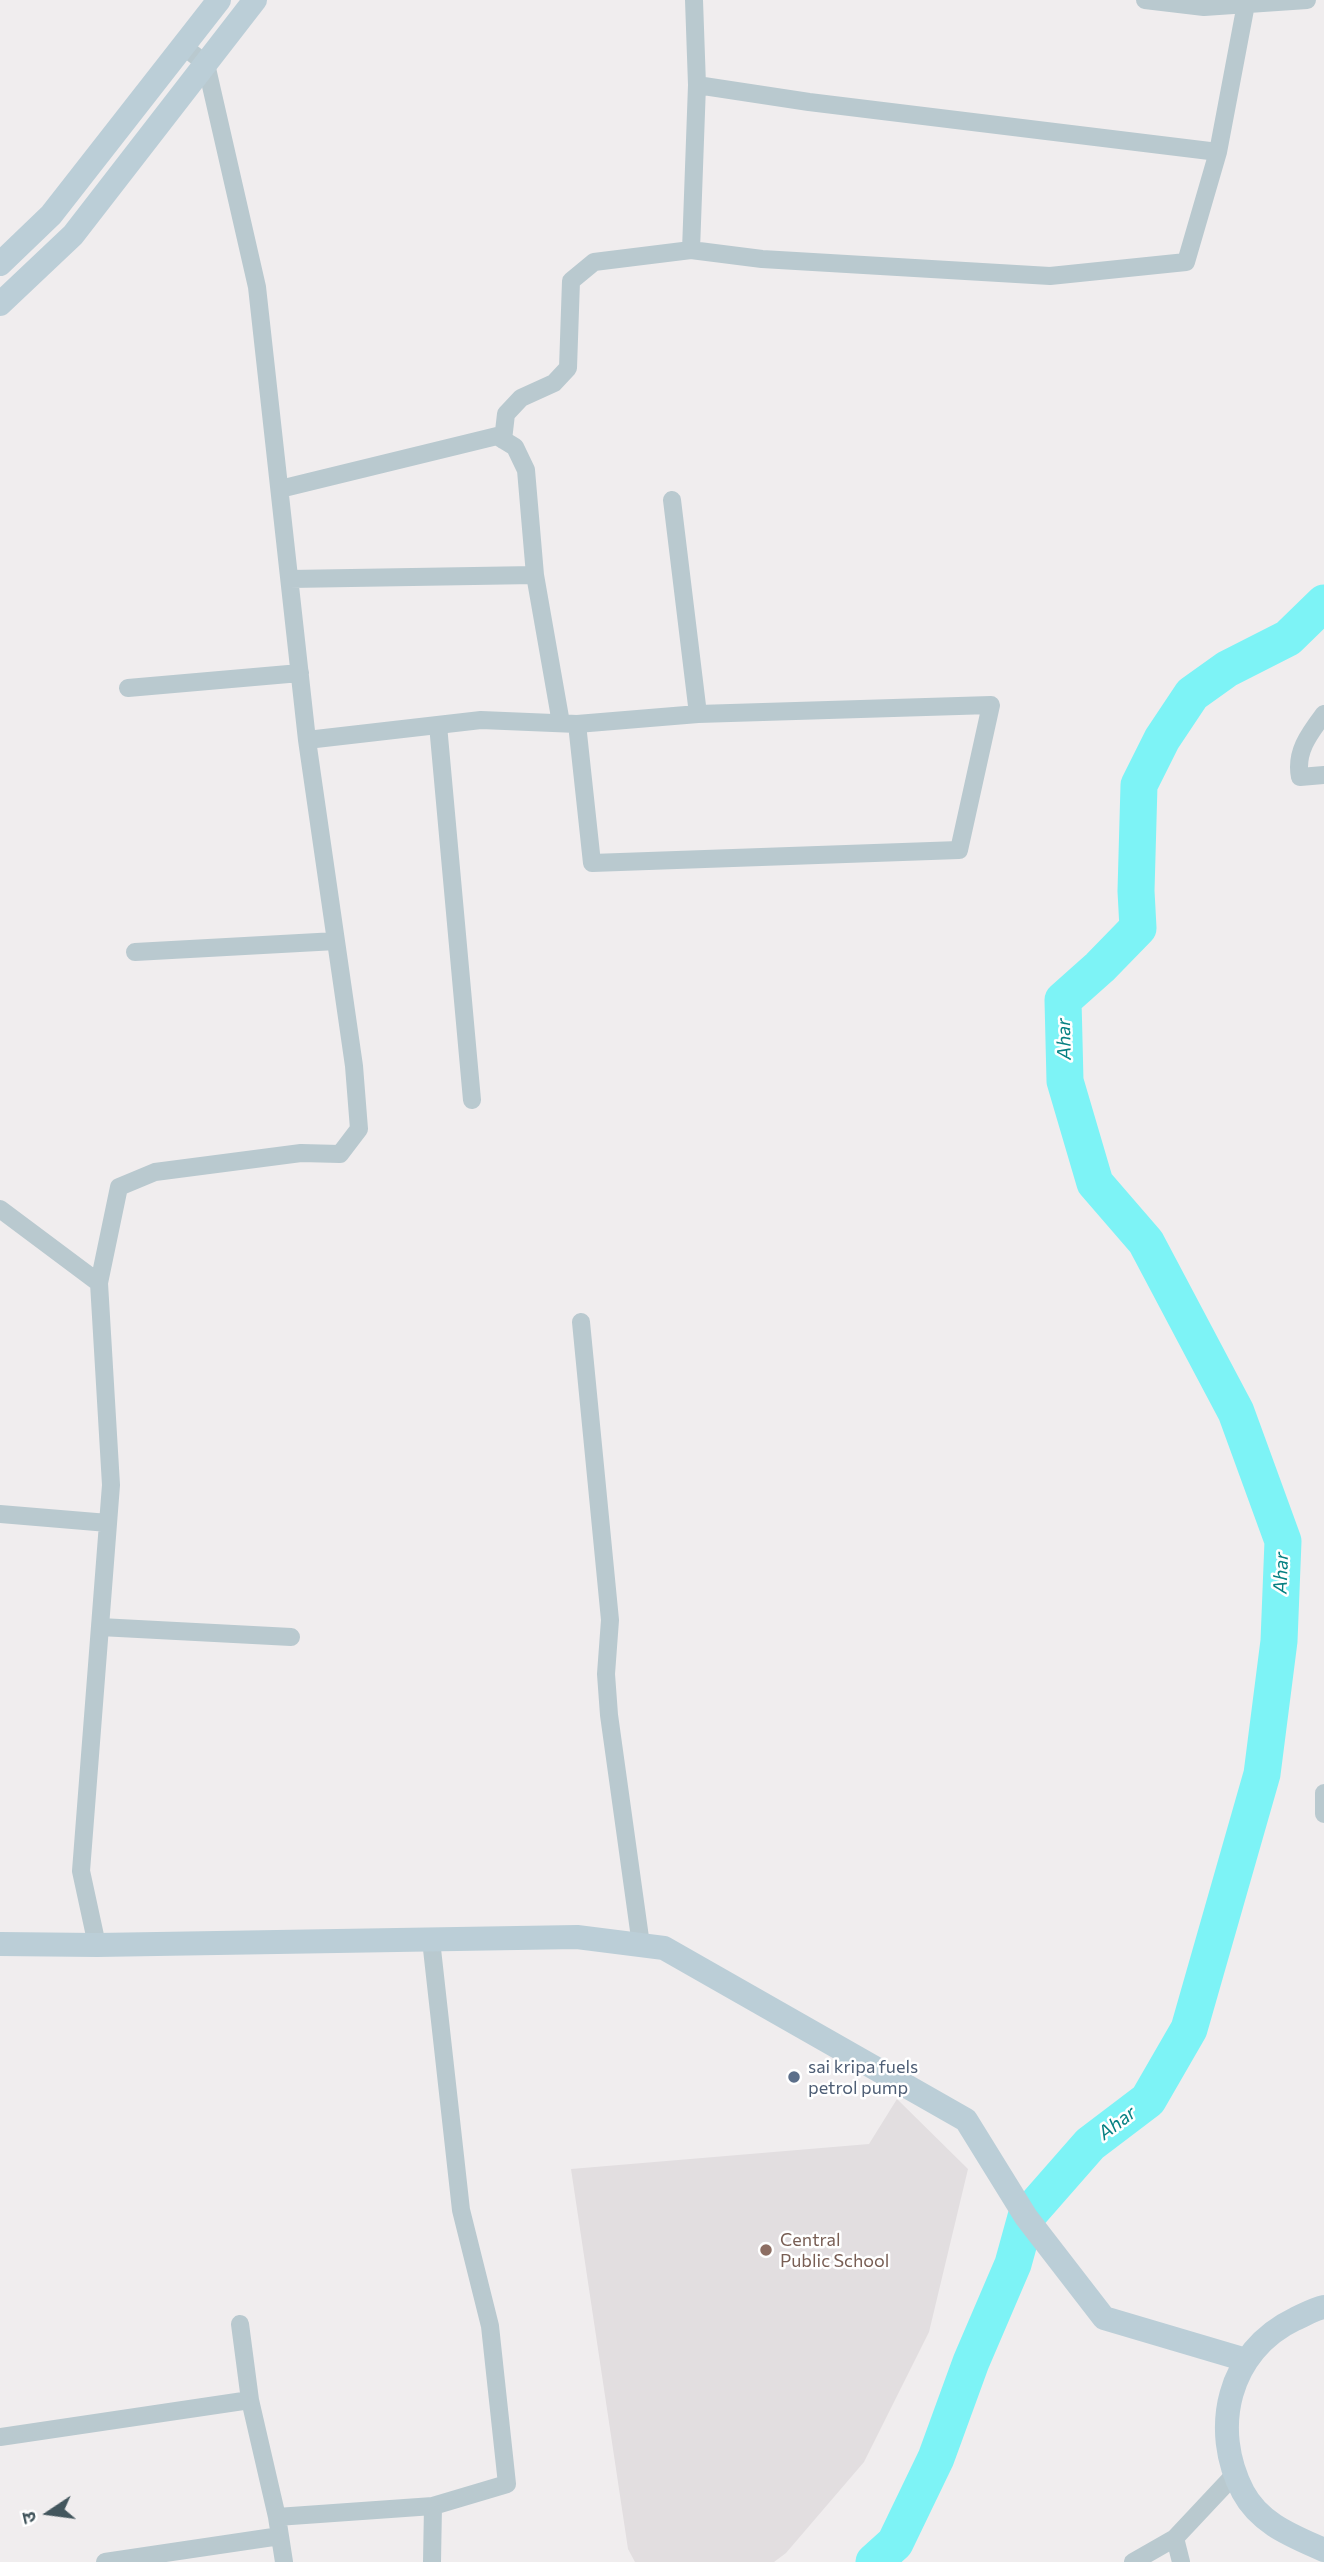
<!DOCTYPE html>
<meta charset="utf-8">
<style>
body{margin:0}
#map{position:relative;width:1324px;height:2562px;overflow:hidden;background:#f0edee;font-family:Commissioner,"Noto Sans Devanagari",sans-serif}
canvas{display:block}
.north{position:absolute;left:14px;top:2478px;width:70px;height:70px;-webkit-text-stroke:5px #fff;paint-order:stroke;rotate:257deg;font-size:19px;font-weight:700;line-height:28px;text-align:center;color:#43565d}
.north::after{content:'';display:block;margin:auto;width:24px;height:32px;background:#43565d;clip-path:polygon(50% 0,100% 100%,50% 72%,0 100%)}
</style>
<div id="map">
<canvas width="1324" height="2562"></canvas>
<div class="north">उ</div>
</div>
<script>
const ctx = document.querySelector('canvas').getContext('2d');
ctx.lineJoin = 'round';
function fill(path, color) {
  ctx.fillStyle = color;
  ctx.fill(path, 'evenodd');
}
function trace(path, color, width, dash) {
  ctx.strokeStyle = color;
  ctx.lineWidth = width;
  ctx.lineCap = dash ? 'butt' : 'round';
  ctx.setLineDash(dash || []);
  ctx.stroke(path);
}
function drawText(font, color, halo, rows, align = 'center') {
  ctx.font = font + ' Commissioner,sans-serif';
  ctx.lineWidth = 5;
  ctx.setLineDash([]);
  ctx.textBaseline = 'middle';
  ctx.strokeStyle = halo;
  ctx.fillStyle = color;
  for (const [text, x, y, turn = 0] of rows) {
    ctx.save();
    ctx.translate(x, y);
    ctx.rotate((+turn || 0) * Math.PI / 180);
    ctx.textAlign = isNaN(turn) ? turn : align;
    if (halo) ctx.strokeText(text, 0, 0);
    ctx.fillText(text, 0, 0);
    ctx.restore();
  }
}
fill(new Path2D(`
 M897,2099L968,2169L929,2332L864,2462L786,2553L774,2562H635L628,2549L571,2169L869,2144Z`), '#e2dee0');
trace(new Path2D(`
 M874,2562L895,2543L936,2458L971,2362L1013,2264L1026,2217L1090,2144L1148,2100L1189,2029L1262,1774L1279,1641L1283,1541L1236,1412L1146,1242L1095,1183L1065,1081L1063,1000L1100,967L1138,928L1136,891L1139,785L1162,739L1192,694L1227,669L1288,638L1324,603`), '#7df3f6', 37);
trace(new Path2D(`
 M1145,0L1204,7L1307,0
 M183,46L206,64L257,287L307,740L481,720L577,724L698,714L991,705L959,850L592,863L577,724
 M697,85L809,102L1218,152
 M691,250L697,85L694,0
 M503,440L506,414L521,398L554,383L568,368L571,281L594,262L691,250L762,259L1050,276L1186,262L1218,152L1246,4
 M280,489L497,436L515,447L526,470L535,575L561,723
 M672,500L698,714
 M290,579L535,575
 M128,688L300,673
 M1324,714C1309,734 1295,752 1300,777L1324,775
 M438,725L472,1100
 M135,952L336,941
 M0,1209L99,1283L111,1485L81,1871L97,1945
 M99,1283L119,1187L155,1172L301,1153L340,1154L359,1129L354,1066L307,740
 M581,1322L610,1620L606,1674L609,1715L641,1945
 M0,1514L108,1523
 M100,1627L291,1637
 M1324,1793V1814
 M431,1940L461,2210L490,2326L507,2484L433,2506L432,2562
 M240,2324L250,2400L277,2517L284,2562
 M0,2437L250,2400
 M277,2517L433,2506
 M1175,2538L1181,2562
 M105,2562L280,2536
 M1133,2562L1175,2538L1236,2473`), '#b9c9cf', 18);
trace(new Path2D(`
 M0,264L51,215L219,0
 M0,304L73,235L255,0
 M0,1944L97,1945L577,1937L664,1948L966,2120L1026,2217L1104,2318L1246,2360
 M1324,2307C1314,2309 1304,2315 1295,2319C1228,2351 1210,2429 1243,2492C1260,2524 1293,2536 1324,2550`), '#bbced7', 24);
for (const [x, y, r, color] of [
 [794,2077,7,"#5c6f8a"],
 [766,2250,7,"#8d6e63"]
]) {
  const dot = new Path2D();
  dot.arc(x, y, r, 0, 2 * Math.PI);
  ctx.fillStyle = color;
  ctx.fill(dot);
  trace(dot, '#fff', 2.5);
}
drawText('18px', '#4e5e75', '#fff', [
 ["sai kripa fuels",808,2067],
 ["petrol pump",808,2088]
], 'left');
drawText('18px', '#785e54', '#fff', [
 ["Central",780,2240],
 ["Public School",780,2261]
], 'left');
drawText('italic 19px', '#058082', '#fff', [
 ["Ahar",1064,1039,-91],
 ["Ahar",1281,1573,-88],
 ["Ahar",1117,2123,-37]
]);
</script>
